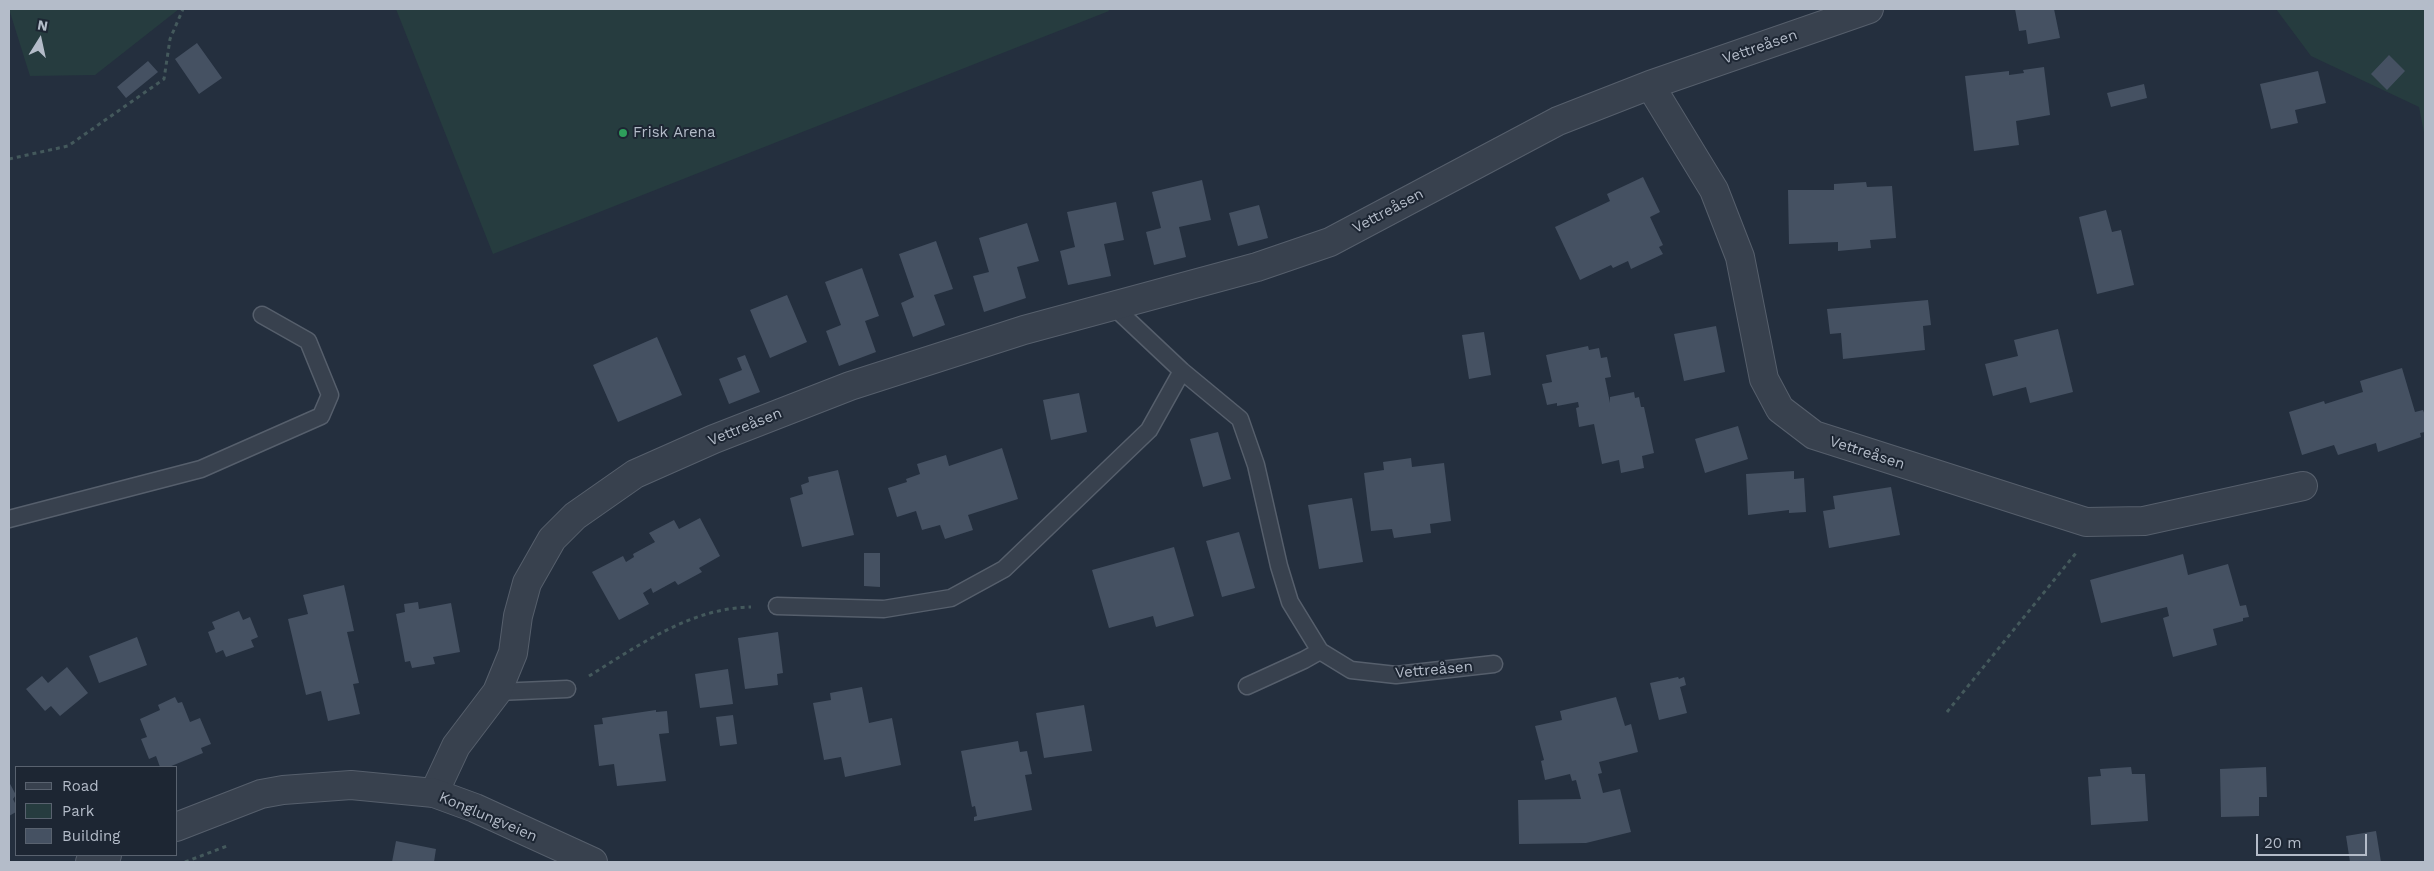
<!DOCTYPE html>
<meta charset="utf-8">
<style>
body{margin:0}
#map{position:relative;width:2434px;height:871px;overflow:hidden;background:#242f3e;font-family:"Work Sans",sans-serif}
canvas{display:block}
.frame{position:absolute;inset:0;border:10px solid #b4bcc9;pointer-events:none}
.legend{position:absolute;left:15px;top:766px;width:162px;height:90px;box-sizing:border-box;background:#1d2633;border:1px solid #59626f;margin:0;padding:6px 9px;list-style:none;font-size:15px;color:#b4bcc9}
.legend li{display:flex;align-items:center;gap:10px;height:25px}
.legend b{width:25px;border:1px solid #59626f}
.north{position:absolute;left:15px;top:15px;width:50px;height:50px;-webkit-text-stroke:4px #1d2633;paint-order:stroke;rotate:10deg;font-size:14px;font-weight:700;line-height:20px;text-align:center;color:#b4bcc9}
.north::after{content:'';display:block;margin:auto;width:18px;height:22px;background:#b4bcc9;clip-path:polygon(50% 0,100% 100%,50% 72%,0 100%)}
.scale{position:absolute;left:2256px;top:834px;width:111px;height:22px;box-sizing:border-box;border:2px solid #b4bcc9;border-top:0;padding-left:6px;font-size:15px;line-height:18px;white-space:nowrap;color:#b4bcc9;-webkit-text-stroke:4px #1d2633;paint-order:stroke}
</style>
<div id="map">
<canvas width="2434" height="871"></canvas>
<div class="frame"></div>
<ul class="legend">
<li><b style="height:6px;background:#38414e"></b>Road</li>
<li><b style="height:14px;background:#263c3f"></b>Park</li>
<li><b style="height:14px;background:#455162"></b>Building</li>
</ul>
<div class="north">N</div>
<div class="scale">20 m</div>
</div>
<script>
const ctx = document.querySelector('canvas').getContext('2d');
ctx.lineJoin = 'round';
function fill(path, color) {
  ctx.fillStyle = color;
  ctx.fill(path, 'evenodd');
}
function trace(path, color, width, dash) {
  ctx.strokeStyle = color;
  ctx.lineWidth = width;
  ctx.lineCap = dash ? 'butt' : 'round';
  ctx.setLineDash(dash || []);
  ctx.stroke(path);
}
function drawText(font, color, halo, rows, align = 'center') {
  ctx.font = font + ' "Work Sans",sans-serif';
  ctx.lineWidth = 4;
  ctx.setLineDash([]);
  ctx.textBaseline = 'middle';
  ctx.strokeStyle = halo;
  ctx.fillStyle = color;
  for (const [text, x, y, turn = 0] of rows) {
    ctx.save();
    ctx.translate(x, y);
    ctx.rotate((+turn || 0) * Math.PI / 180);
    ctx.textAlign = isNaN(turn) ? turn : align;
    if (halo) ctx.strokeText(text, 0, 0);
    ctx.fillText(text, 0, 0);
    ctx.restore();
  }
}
fill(new Path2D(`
 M9,9H179L95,75L30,76Z
 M396,9H1108L1109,11L493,254Z
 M2276,9H2425V138L2419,107L2311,56Z`), '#263c3f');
fill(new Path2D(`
 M2015,9H2054L2060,38L2028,44L2026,30L2019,31Z
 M197,43L222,78L199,94L175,59Z
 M2389,55L2405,71L2387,90L2371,74Z
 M148,61L158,72L126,98L117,87Z
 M2044,67L2050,115L2016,121L2019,145L1974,151L1965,76L2009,71V75L2024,73L2023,70Z
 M2318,71L2326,103L2295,110L2298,123L2271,129L2260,84Z
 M2144,84L2147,98L2111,107L2107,93Z
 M1643,177L1660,212L1650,217L1663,245L1659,247L1663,254L1631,269L1628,261L1613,268L1611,265L1580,280L1555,227L1610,201L1607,194Z
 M1202,180L1211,220L1179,227L1186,257L1154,265L1146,232L1161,228L1152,192Z
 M1866,182L1867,187L1892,186L1896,238L1870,240L1871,248L1838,251V242L1789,244L1788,190H1834V184Z
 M1116,202L1124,240L1104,244L1111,276L1068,285L1060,251L1075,247L1067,212Z
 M1259,205L1268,238L1238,246L1229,213Z
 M2106,210L2112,232L2121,230L2134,285L2097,294L2079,217Z
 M1027,223L1039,261L1017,267L1026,298L984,312L973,276L989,272L979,238Z
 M936,241L953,289L934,295L945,325L913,337L901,303L914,297L899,254Z
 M862,268L879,316L865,321L876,352L839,366L826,331L841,325L825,282Z
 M787,295L807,342L770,358L750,310Z
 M1928,300L1931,325L1923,326L1925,350L1843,359L1841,333L1830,334L1827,309Z
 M1716,326L1725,372L1684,381L1674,334Z
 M2058,329L2073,392L2030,403L2026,387L1993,396L1985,364L2018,356L2014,340Z
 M1484,332L1491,375L1469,379L1462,335Z
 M657,337L682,395L618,422L593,365Z
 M1588,346L1589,350L1599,348L1601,358L1607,357L1611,377L1605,378L1610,403V397L1634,392L1635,398L1639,397L1641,407H1644L1654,453L1642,456L1644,468L1621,473L1619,460L1602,464L1594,424L1579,427L1576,408L1579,407L1578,402L1557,406V403L1547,405L1542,384L1552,382L1546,355Z
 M745,355L760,392L729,404L719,379L742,370L737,358Z
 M2402,368L2415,412L2423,410L2425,415V432L2420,433L2421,437L2378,452L2376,443L2338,455L2334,445L2302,455L2289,412L2324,401L2325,404L2363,392L2360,381Z
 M1079,393L1087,432L1051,440L1043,400Z
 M1738,426L1748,459L1705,473L1695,439Z
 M1218,432L1231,479L1203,487L1190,439Z
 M1002,448L1018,499L968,515L973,530L945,539L940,525L922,530L916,511L897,517L888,488L907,482L906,479L920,474L917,464L946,455L949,466Z
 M1411,458L1412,467L1444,463L1451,521L1430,524L1431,533L1394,538L1392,529L1371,531L1364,473L1384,470L1383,462Z
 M838,470L854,535L802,547L790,498L803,494L801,485L809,482L808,477Z
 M1794,471V479L1804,478L1806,512L1789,513V510L1748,515L1746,474Z
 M1891,487L1900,535L1829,548L1823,511L1835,509L1833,496Z
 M1352,498L1363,562L1319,569L1308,505Z
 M700,518L720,556L699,568L702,572L678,585L675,581L653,593L651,588L643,593L649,604L619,620L592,572L623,556L626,562L634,557L633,554L655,542L649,533L674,520L679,529Z
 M1239,532L1255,588L1222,597L1206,541Z
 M1174,547L1194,616L1156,627L1153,616L1109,628L1092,570Z
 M864,553H880V587L864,586Z
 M2183,554L2188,575L2228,564L2240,606L2246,605L2249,617L2243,618V621L2213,629L2217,645L2173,657L2163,618L2169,616L2167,607L2101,623L2090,580Z
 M344,585L354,631L347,632L359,683L353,684L360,714L328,721L321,691L306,695L288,619L308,614L303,595Z
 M418,602L419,609L451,603L460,652L433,657L435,664L412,668L410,661L405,662L396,614L405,612L404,604Z
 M239,611L243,620L250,617L258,637L251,640L254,647L226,657L223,650L216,653L208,632L215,629L212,622Z
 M778,632L783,673L777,674L778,685L745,689L738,638Z
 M137,637L147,665L99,683L89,656Z
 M67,667L88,693L60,716L51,706L45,711L26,689L42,676L48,683Z
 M728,669L733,704L700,708L695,674Z
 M1678,677L1679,679L1684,677L1686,685L1680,687L1687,713L1659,720L1650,683Z
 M862,687L869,723L892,718L901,765L845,777L841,757L824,760L813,703L831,700L830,693Z
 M175,697L178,703L182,702L190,722L200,718L211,744L201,748L203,753L169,767H160L156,756L149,759L141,739L147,737L140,719L160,710L158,705Z
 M1616,697L1625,726L1631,724L1638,752L1599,762L1602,773L1598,774L1603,793L1620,789L1631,832L1586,843L1519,844L1518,800L1581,799L1576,780L1572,781L1570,774L1545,780L1541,761L1544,760L1535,726L1562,720L1560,711Z
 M1084,705L1092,751L1044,758L1036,713Z
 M656,710V712L667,711L669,733L659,734L666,781L617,786L614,764L599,766L594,725L603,724L602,718Z
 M733,715L737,744L720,746L716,717Z
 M1018,741L1020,752L1027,751L1032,774L1025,775L1032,810L974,821V817L977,816L975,806L972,807L961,751Z
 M2131,767L2132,774H2145L2148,821L2091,825L2088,777L2101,776L2100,769Z
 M2266,767L2267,797H2259V816L2221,817L2220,769Z
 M9,782L16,795L13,799L16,805V812L9,816Z
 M2376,831L2381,862H2350L2346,836Z
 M396,841L436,849L434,862H392Z`), '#455162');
const service = new Path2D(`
 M1114,307L1182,371L1240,419L1256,465L1279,566L1290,602L1320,651L1351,670L1396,675L1494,664
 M9,519L201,469L321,416L330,395L308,341L262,315
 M777,606L884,609L951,598L1004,569L1149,430L1182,371
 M1247,686L1304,660L1320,651
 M497,692L567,689`);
const minor = new Path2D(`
 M1650,85L1714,190L1740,257L1764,379L1780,409L1814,435L2086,522L2144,521L2303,486
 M434,793L456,746L497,692L513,653L518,616L527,583L552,539L575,516L635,474L714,439L850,386L1024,330L1257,267L1330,242L1558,121L1650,85L1869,9`);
const tertiary = new Path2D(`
 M176,827L261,794L283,790L351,785L434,793L475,808L593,862
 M90,862L107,855`);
trace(service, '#565f6c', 19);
trace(minor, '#565f6c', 30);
trace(tertiary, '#565f6c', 30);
trace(new Path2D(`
 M9,159L68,146L164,79L170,39L183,9
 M589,676C639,645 691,608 751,607
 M1947,712L2076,553
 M185,862L227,846`), '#44595c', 3, [4, 4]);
trace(service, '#38414e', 16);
trace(minor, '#38414e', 28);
trace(tertiary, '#38414e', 28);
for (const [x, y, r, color] of [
 [623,133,5,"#2e9e5b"]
]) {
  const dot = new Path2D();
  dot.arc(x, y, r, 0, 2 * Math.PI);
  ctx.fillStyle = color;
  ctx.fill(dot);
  trace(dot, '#1d2633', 2);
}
drawText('15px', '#b4bcc9', '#1d2633', [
 ["Vettreåsen",1760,47,-19],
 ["Vettreåsen",1388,211,-28],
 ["Vettreåsen",745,427,-22],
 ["Vettreåsen",1867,453,18],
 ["Vettreåsen",1434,670,-5],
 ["Konglungveien",488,817,23]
]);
drawText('15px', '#b4bcc9', '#1d2633', [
 ["Frisk Arena",633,133]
], 'left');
</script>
